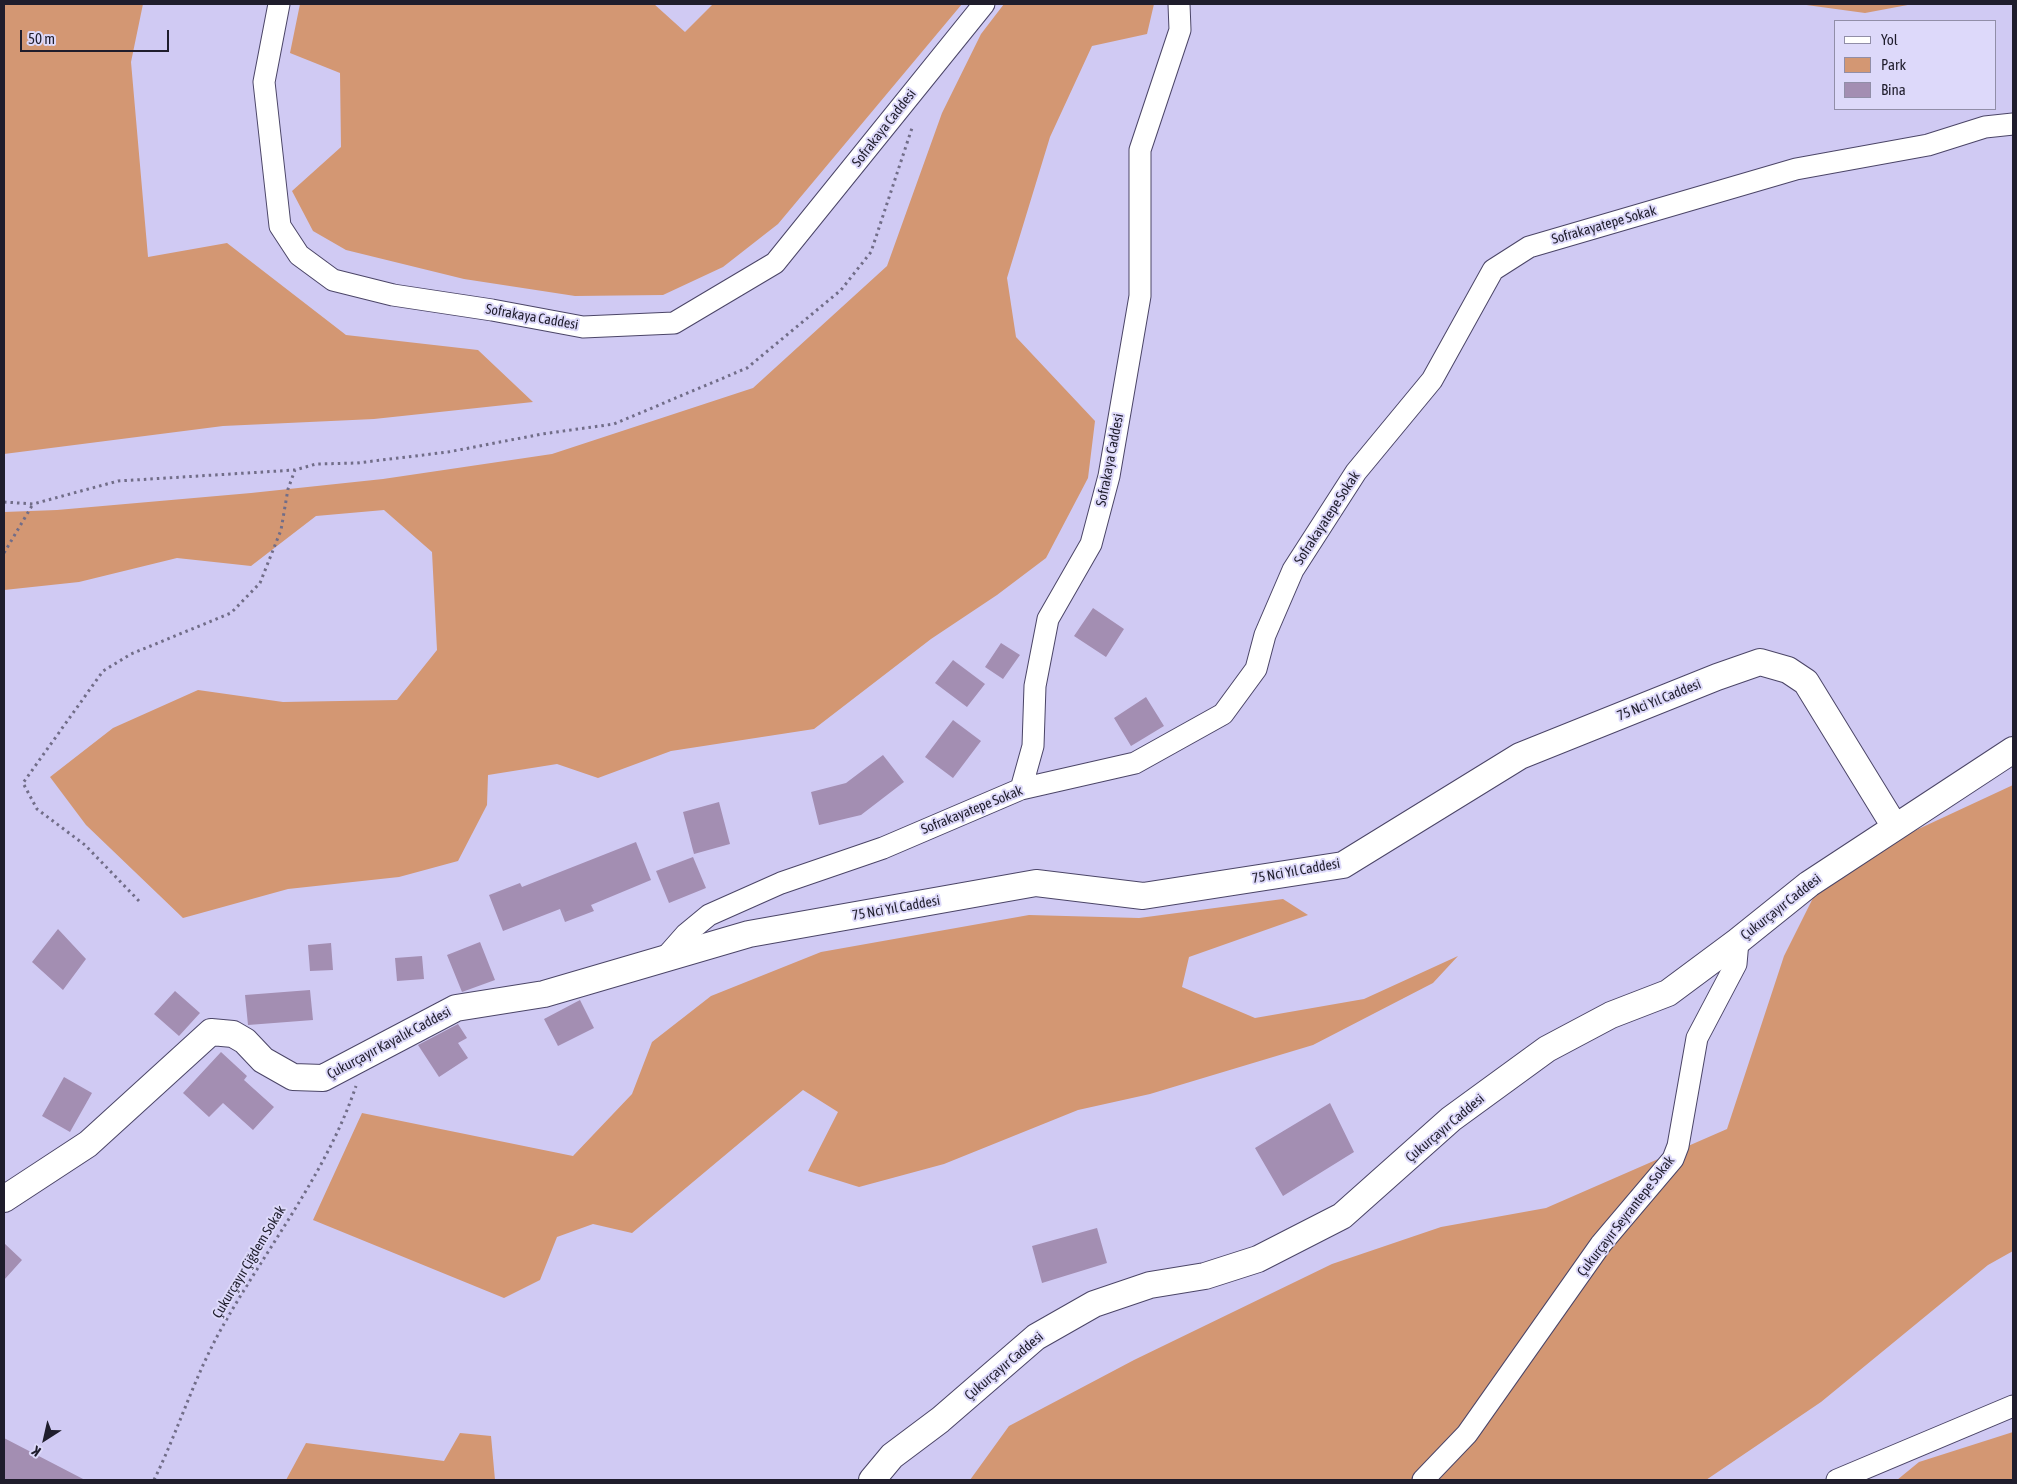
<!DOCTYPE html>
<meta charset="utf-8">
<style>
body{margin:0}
#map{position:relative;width:2017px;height:1484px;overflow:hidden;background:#d0caf3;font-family:"Asap Condensed",sans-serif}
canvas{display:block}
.frame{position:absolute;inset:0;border:5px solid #1f1d2c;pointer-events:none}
.legend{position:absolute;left:1834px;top:20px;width:162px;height:90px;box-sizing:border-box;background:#ddd9fa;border:1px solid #918ea8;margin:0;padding:6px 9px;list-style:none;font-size:15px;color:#1f1d2c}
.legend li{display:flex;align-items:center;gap:10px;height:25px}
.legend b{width:25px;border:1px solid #918ea8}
.north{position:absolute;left:20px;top:1414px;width:50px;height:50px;-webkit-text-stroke:4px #ddd9fa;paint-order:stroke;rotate:215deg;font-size:14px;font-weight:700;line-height:20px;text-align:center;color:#1f1d2c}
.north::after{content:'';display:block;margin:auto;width:18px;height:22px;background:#1f1d2c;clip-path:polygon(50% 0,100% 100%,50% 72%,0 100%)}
.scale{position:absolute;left:20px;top:30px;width:149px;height:22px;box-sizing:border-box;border:2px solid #1f1d2c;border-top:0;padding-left:6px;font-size:15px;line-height:18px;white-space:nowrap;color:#1f1d2c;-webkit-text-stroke:4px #ddd9fa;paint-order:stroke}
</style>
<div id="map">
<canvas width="2017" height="1484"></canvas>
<div class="frame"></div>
<ul class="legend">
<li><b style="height:6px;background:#fff"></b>Yol</li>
<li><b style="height:14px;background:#d39773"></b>Park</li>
<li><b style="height:14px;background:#a38eb2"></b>Bina</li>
</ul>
<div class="north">K</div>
<div class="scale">50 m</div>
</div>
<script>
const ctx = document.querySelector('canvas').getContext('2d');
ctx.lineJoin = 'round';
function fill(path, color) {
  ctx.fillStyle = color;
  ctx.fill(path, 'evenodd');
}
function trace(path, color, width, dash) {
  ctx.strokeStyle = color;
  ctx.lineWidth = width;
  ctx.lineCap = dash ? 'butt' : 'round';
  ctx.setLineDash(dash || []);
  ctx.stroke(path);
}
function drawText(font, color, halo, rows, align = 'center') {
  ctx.font = font + ' "Asap Condensed",sans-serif';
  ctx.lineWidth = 4;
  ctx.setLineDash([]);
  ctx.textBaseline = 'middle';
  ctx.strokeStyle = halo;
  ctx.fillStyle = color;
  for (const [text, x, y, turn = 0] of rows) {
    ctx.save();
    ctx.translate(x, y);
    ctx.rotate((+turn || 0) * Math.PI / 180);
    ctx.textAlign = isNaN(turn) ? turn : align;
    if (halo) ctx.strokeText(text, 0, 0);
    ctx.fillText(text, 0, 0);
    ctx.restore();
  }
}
fill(new Path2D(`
 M4,4H143L131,62L148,257L227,243L346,335L478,350L533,402L374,419L223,426L4,454Z
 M300,4H654L685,32L713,4H962L778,224L723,267L663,295L575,296L464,279L346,250L313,231L292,191L341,147L340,73L290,53Z
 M1004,4H1154L1147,34L1092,46L1050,137L1007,278L1016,337L1095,421L1088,478L1046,558L997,595L931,639L814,729L671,751L598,778L557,764L488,775L487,805L458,861L399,877L288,889L183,918L86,825L50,777L113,728L198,690L283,702L397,700L437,650L432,552L384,510L316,516L251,566L177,558L79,582L4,590V512L57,510L251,493L383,479L552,454L753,388L887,266L942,113L981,34Z
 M1799,4H1913L1865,13Z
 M2013,785V1251L1988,1265L1821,1402L1706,1480H970L1009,1426L1134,1360L1332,1264L1441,1227L1546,1208L1727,1129L1784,956L1826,872Z
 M1283,899L1308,915L1189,957L1182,987L1255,1018L1364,999L1458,956L1433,983L1313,1045L1150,1094L1078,1110L944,1164L859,1187L808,1171L838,1112L803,1090L632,1233L593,1224L557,1237L540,1280L504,1298L313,1220L362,1113L573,1156L632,1094L652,1042L711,996L821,952L1029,915L1139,918Z
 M2013,1432V1480H1897L1919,1462Z
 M460,1433L491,1436L495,1480H286L306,1443L444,1461Z`), '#d39773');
fill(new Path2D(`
 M1093,608L1124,629L1106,657L1074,636Z
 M1001,643L1020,655L1003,679L985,667Z
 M953,660L985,684L967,707L935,683Z
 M1146,697L1164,726L1131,746L1114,718Z
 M953,720L981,741L953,778L925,757Z
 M883,755L904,782L861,815L819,825L811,792L846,783Z
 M719,802L730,844L694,854L683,812Z
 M636,842L651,880L591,905L594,911L565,922L560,909L503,931L489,895L520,883L522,887Z
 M693,857L706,888L669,903L656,871Z
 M58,929L86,959L63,990L32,962Z
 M480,942L495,980L462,992L447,955Z
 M331,943L333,970L310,971L308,945Z
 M422,956L424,979L397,981L395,958Z
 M310,990L313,1020L248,1025L245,995Z
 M175,991L200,1013L179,1036L154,1014Z
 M580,1000L594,1028L558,1046L544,1019Z
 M458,1024L467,1038L458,1043L468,1058L439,1077L418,1045Z
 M221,1052L247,1076L244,1080L274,1107L253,1130L223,1103L209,1117L183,1093Z
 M64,1077L92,1093L70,1132L42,1116Z
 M1330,1103L1354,1152L1283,1196L1255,1148Z
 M1097,1228L1107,1263L1042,1283L1032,1246Z
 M4,1243L22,1260L4,1280Z
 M4,1438L85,1480H4Z`), '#a38eb2');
const minor = new Path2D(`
 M279,4L264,82L280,226L299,255L333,280L393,295L492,310L583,327L674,323L775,263L984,4
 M1021,789L1033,746L1035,686L1048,619L1091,544L1109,476L1140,296V150L1180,30L1179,4
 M664,959L686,934L709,915L781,883L883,848L1021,789L1135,763L1223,714L1256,669L1265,635L1293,570L1356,472L1432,380L1493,270L1529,247L1796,169L1928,145L1985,127L2013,124
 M1423,1480L1467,1434L1601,1244L1673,1159L1678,1146L1697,1038L1736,964L1738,941
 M1837,1480L2013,1406`);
const tertiary = new Path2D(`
 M4,1199L88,1144L211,1032L233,1034L245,1041L263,1060L293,1077L323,1078L456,1008L544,994L749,934L1036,883L1143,896L1343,865L1520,756L1717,677L1760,662L1788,670L1806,682L1895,827
 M872,1480L892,1456L940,1420L1036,1337L1094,1304L1150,1285L1205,1276L1258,1259L1342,1216L1451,1119L1547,1049L1611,1015L1668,993L1738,941L1809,884L2013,750`);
trace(minor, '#4b4567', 23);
trace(tertiary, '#4b4567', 28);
trace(new Path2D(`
 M4,502L33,504L118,481L295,470
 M4,553L33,504
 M139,901L85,845L37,809L23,783L103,671L131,654L231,613L260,583L281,530L288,489L295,470L316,464L357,463L448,452L542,434L614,424L747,368L841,290L871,252L912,128
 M154,1480C179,1429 195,1374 224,1324C268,1246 327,1172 356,1086`), '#716d88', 3, [2.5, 4]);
trace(minor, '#fff', 21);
trace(tertiary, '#fff', 26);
drawText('14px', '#1f1d2c', '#ddd9fa', [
 ["Sofrakaya Caddesi",884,128,-52],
 ["Sofrakayatepe Sokak",1604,225,-16],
 ["Sofrakaya Caddesi",532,317,10],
 ["Sofrakaya Caddesi",1110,460,-79],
 ["Sofrakayatepe Sokak",1327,518,-57],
 ["75 Nci Yıl Caddesi",1659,700,-22],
 ["Sofrakayatepe Sokak",972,810,-22],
 ["75 Nci Yıl Caddesi",1296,871,-10],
 ["Çukurçayır Caddesi",1781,907,-38],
 ["75 Nci Yıl Caddesi",896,908,-10],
 ["Çukurçayır Kayalık Caddesi",389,1043,-28],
 ["Çukurçayır Caddesi",1445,1128,-40],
 ["Çukurçayır Seyrantepe Sokak",1626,1216,-52],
 ["Çukurçayır Çiğdem Sokak",249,1262,-59],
 ["Çukurçayır Caddesi",1004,1366,-40]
]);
</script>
